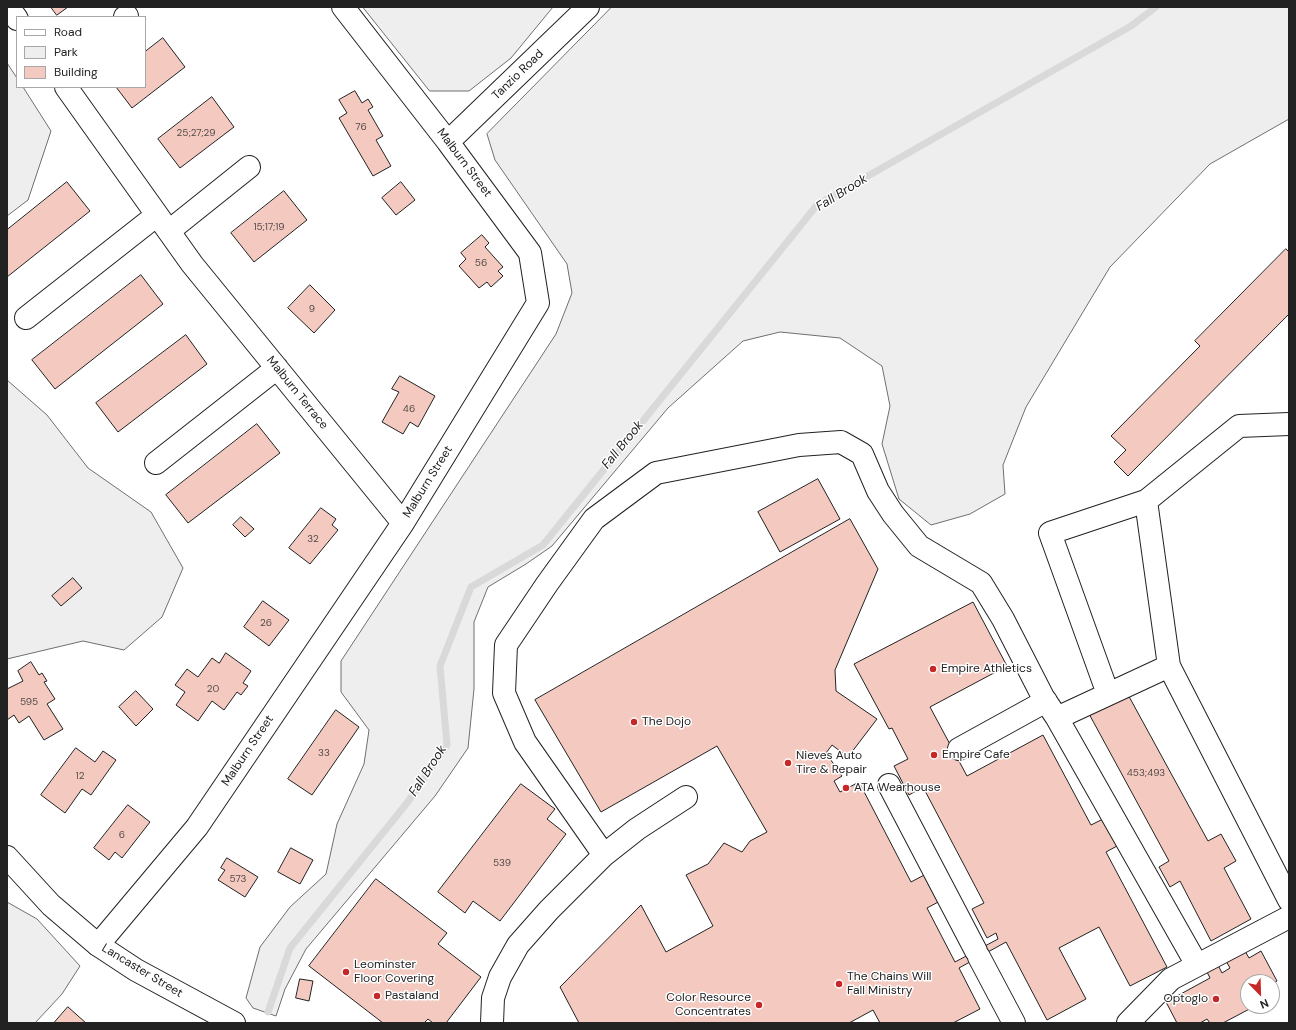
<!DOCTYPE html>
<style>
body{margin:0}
#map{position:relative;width:1296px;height:1030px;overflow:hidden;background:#fff;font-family:"DM Sans",sans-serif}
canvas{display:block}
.frame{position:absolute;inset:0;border:8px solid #222;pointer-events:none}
.legend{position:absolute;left:16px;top:16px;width:130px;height:72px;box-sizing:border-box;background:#fff;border:1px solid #a7a7a7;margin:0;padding:5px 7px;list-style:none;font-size:12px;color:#222}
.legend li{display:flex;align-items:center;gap:8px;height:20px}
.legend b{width:20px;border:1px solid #a7a7a7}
.north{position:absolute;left:1240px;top:974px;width:40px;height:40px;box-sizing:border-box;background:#fff;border:1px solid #a7a7a7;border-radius:50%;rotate:157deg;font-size:11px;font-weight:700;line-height:16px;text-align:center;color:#222}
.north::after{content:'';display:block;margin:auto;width:14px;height:18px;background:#c62828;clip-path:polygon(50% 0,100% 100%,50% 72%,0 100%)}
</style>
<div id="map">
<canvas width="1296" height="1030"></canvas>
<div class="frame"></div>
<ul class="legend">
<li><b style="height:5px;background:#fff"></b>Road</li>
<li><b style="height:11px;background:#eee"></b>Park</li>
<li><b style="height:11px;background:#f3c9c0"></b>Building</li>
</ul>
<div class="north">N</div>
</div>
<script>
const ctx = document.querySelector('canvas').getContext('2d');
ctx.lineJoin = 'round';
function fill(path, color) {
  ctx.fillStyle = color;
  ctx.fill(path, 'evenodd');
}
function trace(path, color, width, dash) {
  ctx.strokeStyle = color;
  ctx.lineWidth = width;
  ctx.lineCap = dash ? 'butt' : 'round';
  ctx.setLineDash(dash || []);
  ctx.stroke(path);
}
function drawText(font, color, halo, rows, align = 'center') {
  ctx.font = font + ' "DM Sans",sans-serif';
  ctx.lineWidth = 3;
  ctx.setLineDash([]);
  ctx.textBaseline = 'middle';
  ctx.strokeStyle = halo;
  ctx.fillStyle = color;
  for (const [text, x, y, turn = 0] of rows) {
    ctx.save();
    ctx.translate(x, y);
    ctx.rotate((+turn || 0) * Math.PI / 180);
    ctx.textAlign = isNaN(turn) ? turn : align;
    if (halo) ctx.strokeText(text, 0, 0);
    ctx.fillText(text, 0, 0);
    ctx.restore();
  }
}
const green = new Path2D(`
 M363,7H553L511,58L469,91H430Z
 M612,7H1289V119L1210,164L1110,267L1026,407L1003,465L1005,494L970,514L931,525L899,499L882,444L890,406L882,366L840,338L780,332L743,341L668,408L552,546L526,564L488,587L474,622V689L468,748L435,796L306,949L285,989L276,1016L253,1008L246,998L260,947L290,907L326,874L337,824L364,764L369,730L341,692V661L556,334L572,293L567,264L495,160L487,134Z
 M7,63L17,78V87H23L51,131L28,200L7,216Z
 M7,380L47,415L88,468L151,512L183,568L162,617L124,650L83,641L7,659Z
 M7,902L37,919L80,966L62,994L35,1023H7Z`);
fill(green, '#eee');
trace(green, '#6f6f6f', 1);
trace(new Path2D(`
 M268,1012L290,948L407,803L447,745L440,666L471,587L543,545L817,205L1131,26L1156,7`), '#d9d9d9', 7);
const building = new Path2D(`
 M51,7H68L57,15Z
 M163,38L185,67L132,108L116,87H145V52Z
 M355,91L362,103L368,99L373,107L368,110L383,136L376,140L391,166L373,176L339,118L347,113L339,100Z
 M212,97L234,127L180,168L158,139Z
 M67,182L90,211L7,277V230Z
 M401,182L415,200L396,215L382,198Z
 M284,191L307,220L254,262L231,233Z
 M482,235L489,243L485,247L503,267L498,271L503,276L491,287L487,282L479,288L459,266L466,259L461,253Z
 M1286,249L1289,252V314L1128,476L1114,462L1126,450L1111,436L1200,346L1195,341Z
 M141,275L163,304L55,389L32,360Z
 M310,285L335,310L314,333L288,308Z
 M186,335L207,364L118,432L96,403Z
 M400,376L435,396L418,427L410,422L403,434L382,422L399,392L392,389Z
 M257,424L280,453L188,523L166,495Z
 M818,479L840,519L780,552L758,512Z
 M321,508L336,519L332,525L338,530L310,564L289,548Z
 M241,517L254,529L245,537L233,525Z
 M850,519L878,569L835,670L836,691L877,719L848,757L832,745L826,753L842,776L834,781L840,792L859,782L911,882L928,873L942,900L927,908L955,962L998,939L996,933L987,938L972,909L984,903L923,787L909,795L894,766L908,759L892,728L889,729L854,664L973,602L1007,666L930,707L967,776L1043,735L1091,825L1103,819L1117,846L1106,852L1167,967L1130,986L1099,927L1059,948L1086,999L1047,1020L1006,942L959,968L980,1009L953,1023H880L873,1010L849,1023H579L560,987L641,905L666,952L713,926L686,875L708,864L724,843L742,852L750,841L767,832L717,746L601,812L535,700Z
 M73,578L82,588L61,606L52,596Z
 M263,601L289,620L269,646L244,627Z
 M226,653L251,671L243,683L248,686L241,695L237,692L224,710L212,701L198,721L176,705L185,692L175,685L187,669L198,677L212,658L219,663Z
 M31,662L39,675L42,673L47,681L44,682L55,699L47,704L63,729L44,740L29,716L19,723L14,715L7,720V689L23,681L18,671Z
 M136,691L153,709L136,726L119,707Z
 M1126,691L1208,841L1221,834L1236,861L1224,868L1251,919L1211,941L1180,881L1170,887L1159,867L1169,861L1088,712Z
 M336,710L359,727L312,795L288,779Z
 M76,748L95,762L103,751L116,760L91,795L82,789L65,813L41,795Z
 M521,784L555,809L547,819L566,834L500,921L473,901L465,913L438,892Z
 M128,805L150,822L122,858L115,852L109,860L94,848Z
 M291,848L313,860L300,884L278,872Z
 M227,858L258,877L245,897L218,880L225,870L221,868Z
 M376,879L447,933L438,944L481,977L446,1023H433L428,1019L424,1023H383L309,966Z
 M1245,951L1249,958L1261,951L1277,981L1272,984V982H1248V1006H1255L1223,1023H1210L1207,1019L1200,1023H1177L1166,1002L1210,978L1206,970L1217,963L1222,973L1230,968L1226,961Z
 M300,979L313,981L309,1001L296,998Z
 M68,1007L86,1023H54Z`);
fill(building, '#f3c9c0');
trace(building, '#222', 1);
const minor = new Path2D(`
 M15,16L17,19
 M125,17L127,16
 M66,87L192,264L403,523
 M448,142L588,7
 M169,231L249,167
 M26,318L157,215
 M1289,424L1239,426L1146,501L1169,666L1289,900
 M156,463L277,368
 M1169,666L1057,718L1197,965
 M1108,694L1050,533L1146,501
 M959,749L1046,701
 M889,785L976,951
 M604,855L525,742L504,693L506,645L547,584L594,519L656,473L799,445L841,442L862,454L878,491L893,514L919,546L981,583L1003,619L1043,697L1057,718
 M98,945L197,827L403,523L538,303L530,253L448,142L343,7
 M979,957L1014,1023
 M492,1023L493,998L500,977L518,945L549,910L604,855L637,829L686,797
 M1128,1023L1171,979L1289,917`);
const major = new Path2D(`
 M7,857L51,905L98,945L136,970L234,1023`);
trace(minor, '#222', 24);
trace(major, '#222', 24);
trace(minor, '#fff', 22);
trace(major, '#fff', 22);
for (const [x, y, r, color] of [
 [933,669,4,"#c62828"],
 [634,722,4,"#c62828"],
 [934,755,4,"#c62828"],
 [788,763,4,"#c62828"],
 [846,788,4,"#c62828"],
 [346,972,4,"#c62828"],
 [839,984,4,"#c62828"],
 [377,996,4,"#c62828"],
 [1216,999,4,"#c62828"],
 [759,1005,4,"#c62828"]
]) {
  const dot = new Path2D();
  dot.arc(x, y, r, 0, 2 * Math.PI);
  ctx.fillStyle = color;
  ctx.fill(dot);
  trace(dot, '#fff', 1.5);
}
drawText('10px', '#564c4a', null, [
 ["76",361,127],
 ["25;27;29",196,133],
 ["15;17;19",269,227],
 ["56",481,263],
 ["9",312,309],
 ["46",409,409],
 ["32",313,539],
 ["26",266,623],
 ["20",213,689],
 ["595",29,702],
 ["33",324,753],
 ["453;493",1146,773],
 ["12",80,776],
 ["6",122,835],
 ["539",502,863],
 ["573",238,879]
]);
drawText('12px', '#222', '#fff', [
 ["Tanzio Road",518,75,-44],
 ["Malburn Street",464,163,53],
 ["Malburn Terrace",297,393,51],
 ["Malburn Street",428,482,-58],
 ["Malburn Street",248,751,-56],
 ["Lancaster Street",142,971,31]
]);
drawText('12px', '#222', '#fff', [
 ["Empire Athletics",941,669],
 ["The Dojo",642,722],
 ["Empire Cafe",942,755],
 ["Nieves Auto",796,756],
 ["Tire & Repair",796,770],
 ["ATA Wearhouse",854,788],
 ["Leominster",354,965],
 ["Floor Covering",354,979],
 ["The Chains Will",847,977],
 ["Fall Ministry",847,991],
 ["Pastaland",385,996],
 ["Color Resource",751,998,"right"],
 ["Concentrates",751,1012,"right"],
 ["Optoglo",1208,999,"right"]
], 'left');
drawText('italic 13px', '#222', '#fff', [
 ["Fall Brook",842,193,-32],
 ["Fall Brook",623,445,-51],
 ["Fall Brook",428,771,-57]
]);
</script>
